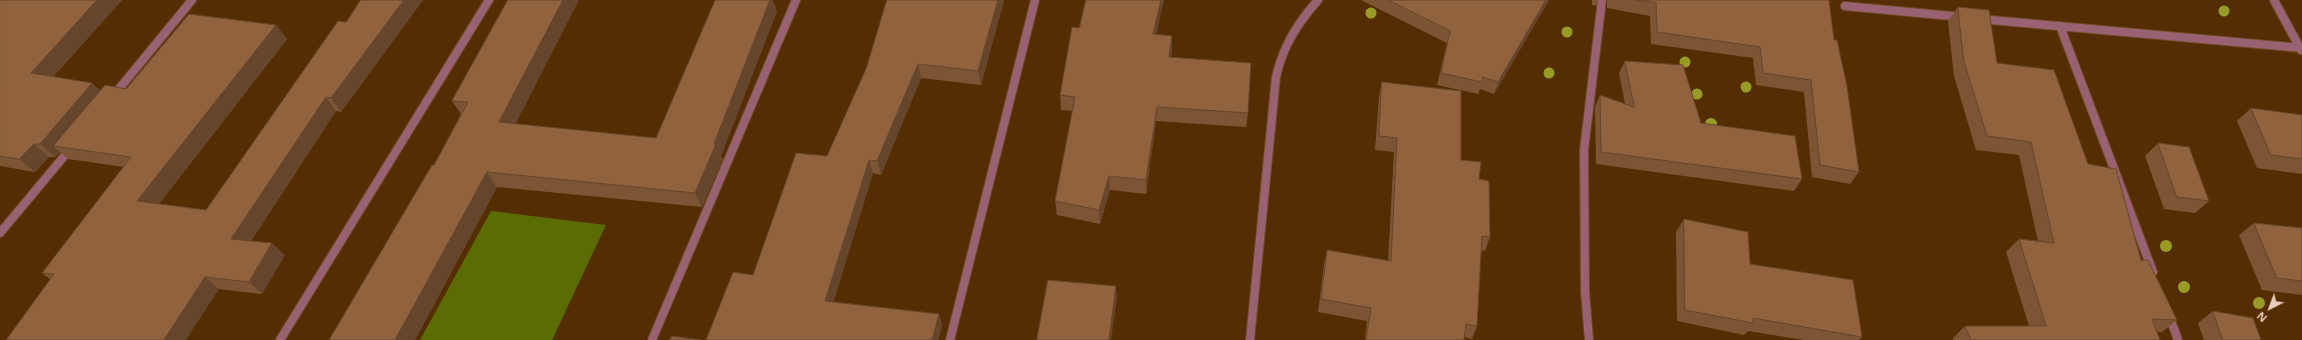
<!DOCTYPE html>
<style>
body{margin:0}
#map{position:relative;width:2302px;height:340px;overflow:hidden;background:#542d02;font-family:"Noto Sans",sans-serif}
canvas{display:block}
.north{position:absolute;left:2250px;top:288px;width:40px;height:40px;-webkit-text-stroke:3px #542d02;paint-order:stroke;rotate:222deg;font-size:11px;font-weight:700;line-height:16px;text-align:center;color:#e8cfbb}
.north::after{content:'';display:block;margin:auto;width:14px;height:18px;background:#e8cfbb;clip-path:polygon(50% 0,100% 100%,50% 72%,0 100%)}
</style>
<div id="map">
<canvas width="2302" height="340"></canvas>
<div class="north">N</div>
</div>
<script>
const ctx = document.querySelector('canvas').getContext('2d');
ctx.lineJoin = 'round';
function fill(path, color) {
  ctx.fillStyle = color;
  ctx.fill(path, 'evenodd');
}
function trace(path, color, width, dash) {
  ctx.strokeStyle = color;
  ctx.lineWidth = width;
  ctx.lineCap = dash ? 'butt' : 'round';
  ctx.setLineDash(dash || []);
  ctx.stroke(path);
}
fill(new Path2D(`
 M491,211L606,225L552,340H420Z`), '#5a6c02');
const minor = new Path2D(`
 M2274,0L2301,50
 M1845,6L1962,17
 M1980,19L2302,48
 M2060,26L2153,272
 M114,95L192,0
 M0,233L71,148
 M2169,315L2178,340
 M280,340L489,0
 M652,340L796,0
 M950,340L1035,0
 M1250,340L1276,77C1283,46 1297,24 1318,0
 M1589,340L1585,291L1584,150L1602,0`);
trace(minor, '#6f4a23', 10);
trace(minor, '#996273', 8);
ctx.fillStyle = '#999b27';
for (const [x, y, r] of [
 [2224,11,5.5],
 [1371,13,5.5],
 [1567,32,5.5],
 [1685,62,5.5],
 [1549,73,5.5],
 [1746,87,5.5],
 [1697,94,5.5],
 [1711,124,6],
 [2166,246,6],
 [2184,287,6],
 [2259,303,6]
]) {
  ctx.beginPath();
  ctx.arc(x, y, r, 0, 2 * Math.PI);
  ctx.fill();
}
fill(new Path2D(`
 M0,0H122L53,77L92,83L100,91L126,89L276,25L287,39L159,204L206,210L346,22L361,0H423L341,112L336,111L251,241L285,255L262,294L219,289L50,279L42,273L124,167L68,159L60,152L55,157H49L35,172L0,166Z
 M508,0L515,124L656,138L777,11L721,156L723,159L702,207L497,187L415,340H329L434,165L461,114L452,101Z
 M887,0H1004L981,85L921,78L881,175L873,173L833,302L939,314L942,326L938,340H706L753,275L827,156L866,69Z
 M1361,0H1549L1494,94L1480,89L1478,94L1437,85L1447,43Z
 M1592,0H1598L1596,6L1592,5Z
 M1607,0H1829L1834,40L1859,172L1850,184L1812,177L1804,92L1756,85L1753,58L1651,44L1650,16L1607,8Z
 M1958,7L1997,63L2088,164L2141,260L2177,320L2162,332H2157L2160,340H1953V338L1965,326H2029L2006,252L2019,239L2038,241L2019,155L1976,150L1954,76L1948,21Z
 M1157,34L1172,50L1171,57L1248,113L1246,127L1156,121L1146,194L1110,190L1100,224L1057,215L1055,201L1073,111L1061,110L1060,95Z
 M1625,61L1701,123L1802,179L1794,191L1596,164L1595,107L1600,95L1625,104L1619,73Z
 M1382,82L1461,160L1479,179L1490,237L1485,251L1481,250L1477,326L1472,339L1464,337V340H1365L1367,321L1318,312L1324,264L1327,250L1388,261L1394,152L1375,150L1379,96Z
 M2251,108L2302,115V174L2257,168L2237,121Z
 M2158,143L2209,201L2195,213L2164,209L2145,156Z
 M1684,219L1750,264L1862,337L1859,340H1804L1748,331L1744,335L1677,321L1676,232Z
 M2254,223L2302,228V295L2262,290L2239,235Z
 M2213,311L2261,340H2204L2198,323Z`), '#7c5535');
fill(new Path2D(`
 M97,0H122L45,86L31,73Z
 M404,0H423L341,112L331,98Z
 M563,0H579L509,137L499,122Z
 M770,0H773L777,11L721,156L723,159L702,207L695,193Z
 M998,0H1004L981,85L978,71Z
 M1161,0H1164L1153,49V34Z
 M1546,0H1549L1494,94L1498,82Z
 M276,25L287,39L151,214L137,201Z
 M1172,36V50L1169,72V57Z
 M918,64L921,78L881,175L877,161Z
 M92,83L106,96L53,146L60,152L55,157L40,144Z
 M326,97L336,111L244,251L231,239Z
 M1157,107L1156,121L1146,194V180Z
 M34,144L49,157L35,172L19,159Z
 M869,160L873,173L830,314L825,301Z
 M487,172L497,187L415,340H395Z
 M1109,176L1110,190L1100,224L1099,210Z
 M272,243L285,255L262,294L249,282Z
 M205,277L219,289L186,340H164Z
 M1116,286L1117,298L1111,340H1109Z
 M939,314L942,326L938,340H932Z`), '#65452b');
const building = new Path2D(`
 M0,0H97L31,73L92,83L40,144H34L19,159L0,156Z
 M361,0H404L331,98L326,97L231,239L272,243L249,282L205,277L164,340H6L54,274L42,273L131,157L53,146L105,85L126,89L189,14L276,25L137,201L206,210L338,21L346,22Z
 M508,0H563L499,122L656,138L715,0H770L714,144H716L695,193L487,172L395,340H329L432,165H434L468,102L452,101Z
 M887,0H998L978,71L918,64L877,161L869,160L825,301L939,314L932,340H706L733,272L753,275L796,153L827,156L866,69Z
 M1086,0H1161L1153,34L1172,36L1169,57L1251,63L1248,113L1157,107L1146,180L1109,176L1099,210L1055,201L1075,97L1060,95L1072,27L1079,28Z
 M1388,0H1546L1498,82L1483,77L1482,82L1441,73L1450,31Z
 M1636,0H1829L1834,40H1837L1847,86L1859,172L1820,165L1811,80L1763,73L1760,47L1657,32L1656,3Z
 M1958,7L1989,10L1997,63L2054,70L2088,164L2116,169L2141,260H2148L2177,320L2152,319L2160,340H1971L1965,326H2046L2019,239L2054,243L2031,142L1987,136L1964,62Z
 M1625,61L1683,65L1701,123L1795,136L1802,179L1601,152L1600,95L1634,107Z
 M1382,82L1461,91V160L1481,162L1479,179L1489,181L1490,237L1482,236L1477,326L1466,324L1464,340H1366L1371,308L1321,299L1327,250L1391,261L1397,138L1379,136Z
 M2251,108L2302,115V159L2271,155Z
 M2158,143L2189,147L2209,201L2177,197Z
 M1684,219L1748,232L1750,264L1853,280L1862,337L1753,318V323L1685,310Z
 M2254,223L2302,228V281L2277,278Z
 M1048,280L1116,286L1109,340H1037Z
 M2213,311L2253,318L2261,340H2223Z
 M672,336L701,340H670Z`);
fill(building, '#90633e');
trace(building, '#65452b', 1);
</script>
